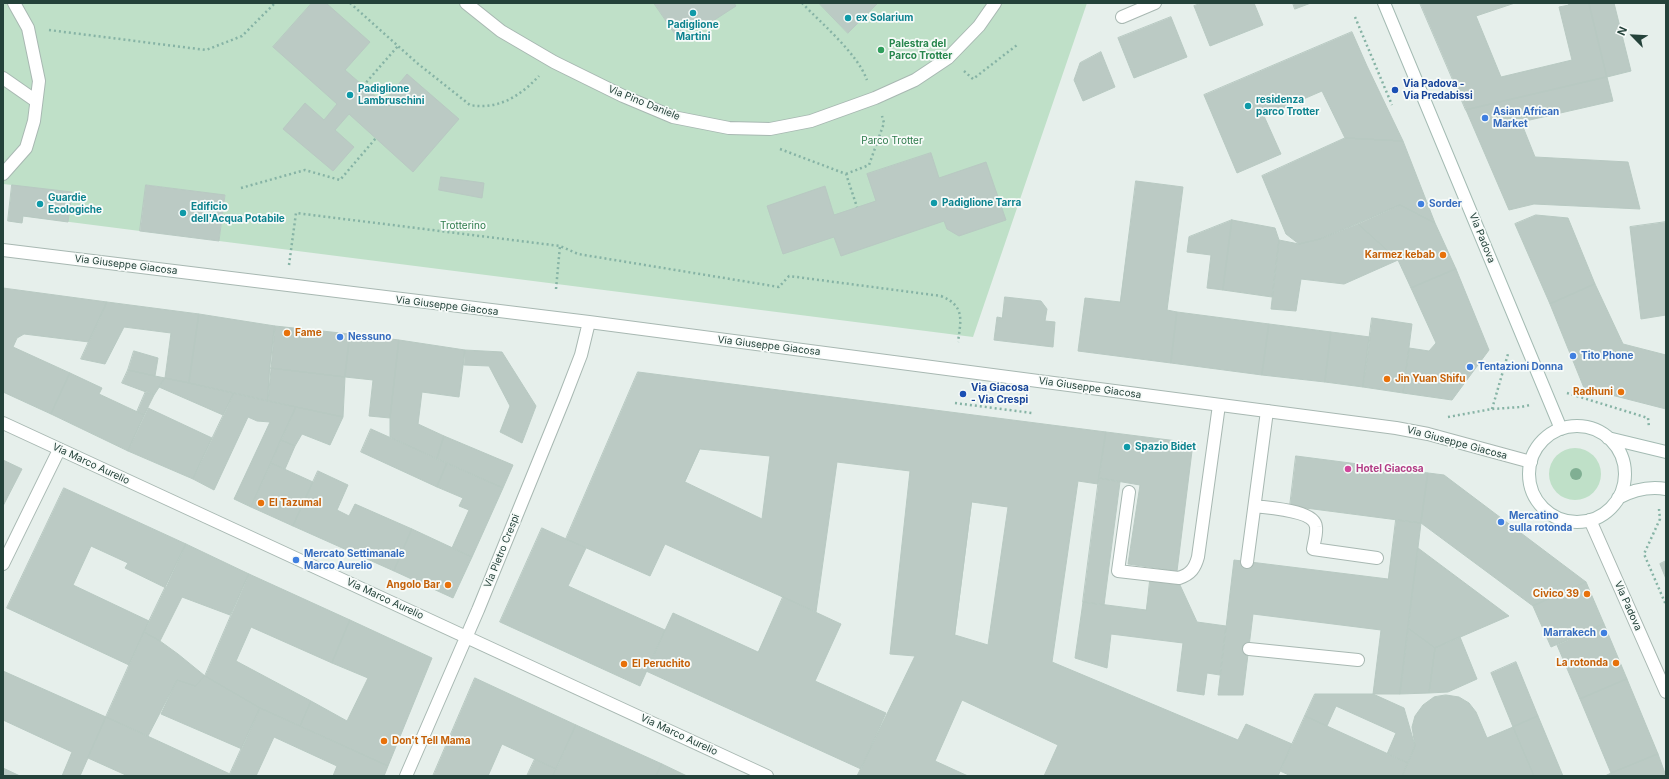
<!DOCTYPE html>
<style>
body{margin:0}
#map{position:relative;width:1669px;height:779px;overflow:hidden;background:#e6efeb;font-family:Inter,sans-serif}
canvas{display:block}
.frame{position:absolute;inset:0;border:4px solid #24423a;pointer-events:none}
.north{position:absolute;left:1613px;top:16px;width:40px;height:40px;-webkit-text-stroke:3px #f7fbf9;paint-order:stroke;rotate:294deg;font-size:11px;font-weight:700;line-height:16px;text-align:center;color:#24423a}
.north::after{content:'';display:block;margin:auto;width:14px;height:18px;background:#24423a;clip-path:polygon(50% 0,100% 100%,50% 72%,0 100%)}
</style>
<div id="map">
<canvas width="1669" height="779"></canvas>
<div class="frame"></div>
<div class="north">N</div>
</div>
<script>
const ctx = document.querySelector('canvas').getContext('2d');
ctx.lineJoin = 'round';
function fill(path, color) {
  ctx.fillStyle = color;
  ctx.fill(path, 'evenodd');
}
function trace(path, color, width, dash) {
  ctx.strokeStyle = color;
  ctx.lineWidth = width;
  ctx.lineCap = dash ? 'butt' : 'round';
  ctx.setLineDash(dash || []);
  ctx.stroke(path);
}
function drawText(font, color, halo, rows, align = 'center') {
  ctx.font = font + ' Inter,sans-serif';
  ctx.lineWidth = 3.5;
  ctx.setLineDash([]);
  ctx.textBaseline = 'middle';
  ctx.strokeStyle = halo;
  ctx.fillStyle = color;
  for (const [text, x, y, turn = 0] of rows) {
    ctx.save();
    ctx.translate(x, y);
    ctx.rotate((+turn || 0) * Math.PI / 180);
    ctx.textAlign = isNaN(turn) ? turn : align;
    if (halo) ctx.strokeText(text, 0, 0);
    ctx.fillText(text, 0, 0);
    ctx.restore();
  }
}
fill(new Path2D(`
 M3,3H1087L973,337L219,241L225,196L147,185L140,231L23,216L22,223L8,221L12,185L3,184Z
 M1549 474a26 26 0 1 1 52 0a26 26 0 1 1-52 0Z`), '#bfe0c8');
const building = new Path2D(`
 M312,3H326L370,42L345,70L383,103L407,74L459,119L413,172L349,114L335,130L354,147L333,171L283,129L305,103L324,120L337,104L273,47Z
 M654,3H734L736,6L702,28L697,21L676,35Z
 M819,3H878L848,33Z
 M1202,3H1254L1263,25L1210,46L1194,6Z
 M1293,3H1311L1295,9Z
 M1420,3H1515L1476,16L1501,77L1572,60L1559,7L1569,5L1568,3H1589L1607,77L1466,110Z
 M1589,3H1614L1631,71L1607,77Z
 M1171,17L1187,57L1134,78L1118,38Z
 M1352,32L1367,66L1403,141L1345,138L1322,91L1264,116L1281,154L1237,173L1204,95Z
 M1101,52L1115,87L1083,101L1074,80L1080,63Z
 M1607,77L1613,101L1521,122L1535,157L1628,162L1640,209L1534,204L1509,210L1466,110Z
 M1345,138L1403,141L1435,223L1400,205L1320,239L1299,244L1286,234L1262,176Z
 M931,153L939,178L986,162L1006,220L959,236L947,229L944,221L841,256L834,237L783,254L767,206L825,186L834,215L876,201L867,174Z
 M441,177L484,183L482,198L439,190Z
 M1136,181L1183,187L1167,310L1177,312L1171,363L1078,351L1085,298L1120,302Z
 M12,185L72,192L68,222L23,216L22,223L8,221Z
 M146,185L225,195L219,241L140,231Z
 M1400,205L1435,223L1456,269L1411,288L1398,260L1358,224Z
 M1536,215L1568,218L1595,284L1550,304L1515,224Z
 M1232,220L1223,290L1207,288L1211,255L1187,252L1189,237Z
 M1232,220L1275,228L1279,240L1272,297L1223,290Z
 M1666,222V315L1641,319L1630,227Z
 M1358,224L1398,260L1344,284L1301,279L1296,311L1271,309L1279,240L1299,244L1320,239Z
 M1456,269L1489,350L1452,400L1403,393L1409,348L1429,351L1436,343L1411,288Z
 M1595,284L1623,344L1666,355V409L1584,388L1550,304Z
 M3,288L107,302L89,342L24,334L17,338L13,347L70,373L51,414L3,392Z
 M1005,297L1041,301L1047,309L1045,321L1055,322L1053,347L994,340L997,317L1002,318Z
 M107,302L199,314L189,383L165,378L171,333L124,327L105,364L81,359Z
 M1177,312L1269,324L1262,375L1171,363Z
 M199,314L275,326L268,401L189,383Z
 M1372,318L1412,324L1403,393L1363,387Z
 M1269,324L1331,332L1325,382L1262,375Z
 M275,326L350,334L345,377L270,368Z
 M1331,332L1370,337L1363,387L1325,382Z
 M350,334L399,340L390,418L369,416L373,380L345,377Z
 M399,340L465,350L459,397L422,392L418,424L444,436L437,459L390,437V418Z
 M465,350L502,352L536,406L522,443L500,432L510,406L489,366L464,365Z
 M134,351L158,358L155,376L128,370Z
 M270,368L345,377L343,417L268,401Z
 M128,370L155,376L165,378L154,395L122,383Z
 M638,372L1106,432L1098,484L1078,481L1052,662L1238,740L1246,724L1292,744L1278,776H1044L1058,745L962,700L935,761L968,776H857L915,656L890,654L910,471L837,462L816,612L665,544L650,576L566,539ZM700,449L770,456L762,519L685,482ZM972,502L1008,507L988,645L955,635Z
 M70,373L102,388L99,394L144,415L128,451L51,414Z
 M165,378L189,383L234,393L223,415L159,387Z
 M146,391L154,395L144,415L137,412Z
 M234,393L296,407L251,507L234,499L270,422L257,421L248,417L214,490L193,479Z
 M296,407L343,417L330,445L302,434L295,446L281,440Z
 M148,408L212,438L193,479L128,451Z
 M371,429L447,463L437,487L361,452Z
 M1106,432L1193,443L1177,571L1128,564L1140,485L1099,478Z
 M444,436L513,465L503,488L437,459Z
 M281,440L295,446L285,469L271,463Z
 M1296,456L1428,473L1421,523L1290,506Z
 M3,460L22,469L3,506Z
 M271,463L313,482L293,526L251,507Z
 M447,463L503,488L472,557L452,548L469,510L459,506L463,498L437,487Z
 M318,471L348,485L337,510L349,516L355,504L412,529L394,571L293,526Z
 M1428,473L1444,475L1586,582L1533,606L1421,523Z
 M1099,478L1120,482L1104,605L1083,602Z
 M64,488L186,544L166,588L125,568L128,563L91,546L73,585L149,621L129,665L7,608Z
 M1396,520L1421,523L1400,694H1373L1381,630L1253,614L1243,695H1218L1234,560L1388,579Z
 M542,528L586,548L568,586L665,630L640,686L500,622Z
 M412,529L472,557L453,598L394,571Z
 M186,544L249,574L230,615L182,597L160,641L144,632Z
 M1418,548L1509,616L1435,648L1408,628Z
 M1666,561V579L1660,564Z
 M249,574L350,620L332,663L251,627L236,661L311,701L300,726L260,708L205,676Z
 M1150,581L1180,585L1197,622L1226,626L1220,675L1207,673L1204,695L1177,691L1183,643L1111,634L1107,668L1075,658L1083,602L1146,610Z
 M1586,582L1604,624L1551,647L1533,606Z
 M783,597L841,624L815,681L886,713L861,769L646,671L673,613L758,652Z
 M350,620L432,658L388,766L300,726L311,701L347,721L368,678L332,663Z
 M1604,624L1627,679L1580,699L1557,645Z
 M1408,628L1435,648L1429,693L1400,694Z
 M144,632L160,641L178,654L205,676L195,686L177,680L148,736L106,717Z
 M1460,637L1477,679L1448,692L1429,693L1435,648Z
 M1516,662L1538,716L1513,727L1491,673Z
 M3,671L106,717L80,776H62L72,752L3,720Z
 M205,676L260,708L242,749L161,714L177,680L195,686Z
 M475,678L576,725L556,769L502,744L488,776H433Z
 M1627,679L1658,754L1611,773L1580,699Z
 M1315,694H1373L1404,708L1415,746L1408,763L1387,754L1396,733L1336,706L1327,726L1305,716Z
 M1446,695L1459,697L1469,703L1476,712L1487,738L1513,727L1534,776H1402L1415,746L1412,727L1415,716L1423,705L1434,697Z
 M260,708L388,766L384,776H333L337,766L274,737L256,776H229Z
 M1305,716L1408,763L1402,776H1291L1280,771Z
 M1538,716L1563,776H1534L1513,727Z
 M106,717L230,774L229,776H128L88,758Z
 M576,725L662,764L656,776H553Z
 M1658,754L1666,776H1605L1611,773Z
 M535,759L556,769L553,776H527Z
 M662,764L687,776H656Z
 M3,768L20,776H3Z`);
fill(building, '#bbcac4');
trace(building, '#b8c9c2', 1);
const lane = new Path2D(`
 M1122,17L1155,3
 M1129,492L1118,571L1179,578C1191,574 1195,568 1198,557L1219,405
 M1255,506C1268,508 1315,510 1316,527C1317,534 1314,542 1313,549L1377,558
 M1247,562L1267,411
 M1249,649L1358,660`);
const street = new Path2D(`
 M466,3L501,31L554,62L623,96L673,117L729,128L770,129L811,121L875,98L915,80L948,58L979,26L995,3
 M3,78L36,101
 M3,174L26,148L34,121L39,81L28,28L14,3
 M3,250L589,322L1396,428L1428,434L1531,462
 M3,423L767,776
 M1590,520L1666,692
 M3,564L59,450
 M406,776L478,610L564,399L581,355L589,322`);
const secondary = new Path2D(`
 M1384,3L1561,429
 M1529 474a48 48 0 1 1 96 0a48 48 0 1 1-96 0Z
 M1608,438L1666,452
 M1618,498C1633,490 1649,486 1666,489`);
trace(lane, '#a8b8b2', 14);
trace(street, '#a8b8b2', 14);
trace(secondary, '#a4bbb3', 14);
trace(new Path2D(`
 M350,3L417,63L470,105C499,110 520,96 539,76
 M802,3C822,24 857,53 867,80
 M1355,17L1392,105
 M49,30L206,50L242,36L275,3
 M964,71L973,79L1017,45
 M363,86L398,46
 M780,149L846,174L857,207
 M846,174L869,165L884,123L882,116
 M241,188L305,170L340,180L376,138
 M289,265L296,213L560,246L578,254L779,287L789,276L941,296C965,306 961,319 958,342
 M556,289L560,246
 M1567,393L1648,418L1649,427
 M955,403L1032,413
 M1492,409L1508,354
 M1448,417L1492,409L1521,407L1530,405
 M1659,509L1660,519L1644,554L1666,605`), '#86b3a5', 2.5, [2, 3]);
trace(lane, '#fff', 12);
trace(street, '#fff', 12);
trace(secondary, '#fff', 12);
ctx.fillStyle = '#80af93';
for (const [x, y] of [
 [1576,474]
]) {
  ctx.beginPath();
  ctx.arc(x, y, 6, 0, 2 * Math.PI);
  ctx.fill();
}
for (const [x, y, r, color] of [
 [693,13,4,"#0f9aa8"],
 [848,18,4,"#0f9aa8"],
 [881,50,4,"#2e9e5b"],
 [1395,90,4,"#1a4fb4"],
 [350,95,4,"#0f9aa8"],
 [1248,106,4,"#0f9aa8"],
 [1485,118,4,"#3f7fe0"],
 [934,203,4,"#0f9aa8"],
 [40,204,4,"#0f9aa8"],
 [1421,204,4,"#3f7fe0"],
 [183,213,4,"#0f9aa8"],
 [1443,255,4,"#e8710a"],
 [287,333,4,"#e8710a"],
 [340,337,4,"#3f7fe0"],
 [1573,356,4,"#3f7fe0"],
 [1470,367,4,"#3f7fe0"],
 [1387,379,4,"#e8710a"],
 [1621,392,4,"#e8710a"],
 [963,394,4,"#1a4fb4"],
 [1127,447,4,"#0f9aa8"],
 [1348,469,4,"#d1479c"],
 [261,503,4,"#e8710a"],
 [1501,522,4,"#3f7fe0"],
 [296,560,4,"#3f7fe0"],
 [448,585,4,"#e8710a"],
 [1587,594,4,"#e8710a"],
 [1604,633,4,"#3f7fe0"],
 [1616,663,4,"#e8710a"],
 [624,664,4,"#e8710a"],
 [384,741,4,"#e8710a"]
]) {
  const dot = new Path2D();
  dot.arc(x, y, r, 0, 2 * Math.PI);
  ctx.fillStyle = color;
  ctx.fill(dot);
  trace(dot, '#f7fbf9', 1.5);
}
drawText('bold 10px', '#0d838f', '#f7fbf9', [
 ["ex Solarium",856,18],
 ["Padiglione",693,25,"center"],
 ["Martini",693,37,"center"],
 ["Padiglione",358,89],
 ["Lambruschini",358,101],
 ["residenza",1256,100],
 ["parco Trotter",1256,112],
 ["Guardie",48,198],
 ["Ecologiche",48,210],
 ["Padiglione Tarra",942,203],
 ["Edificio",191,207],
 ["dell'Acqua Potabile",191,219],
 ["Spazio Bidet",1135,447]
], 'left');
drawText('bold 10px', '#27864d', '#f7fbf9', [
 ["Palestra del",889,44],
 ["Parco Trotter",889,56]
], 'left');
drawText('bold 10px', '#164399', '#f7fbf9', [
 ["Via Padova -",1403,84],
 ["Via Predabissi",1403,96],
 ["Via Giacosa",971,388],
 ["- Via Crespi",971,400]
], 'left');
drawText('10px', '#24423a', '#f7fbf9', [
 ["Via Pino Daniele",644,103,22],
 ["Via Padova",1482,238,68],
 ["Via Giuseppe Giacosa",126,265,7],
 ["Via Giuseppe Giacosa",447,306,7],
 ["Via Giuseppe Giacosa",769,346,7],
 ["Via Giuseppe Giacosa",1090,388,8],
 ["Via Giuseppe Giacosa",1457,443,15],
 ["Via Marco Aurelio",91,464,25],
 ["Via Pietro Crespi",502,551,-68],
 ["Via Marco Aurelio",385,599,25],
 ["Via Padova",1628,606,66],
 ["Via Marco Aurelio",679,735,25]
]);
drawText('bold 10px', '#366cbe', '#f7fbf9', [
 ["Asian African",1493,112],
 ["Market",1493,124],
 ["Sorder",1429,204],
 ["Nessuno",348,337],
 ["Tito Phone",1581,356],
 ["Tentazioni Donna",1478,367],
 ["Mercatino",1509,516],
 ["sulla rotonda",1509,528],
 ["Mercato Settimanale",304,554],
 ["Marco Aurelio",304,566],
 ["Marrakech",1596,633,"right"]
], 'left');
drawText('10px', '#2d7a4b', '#f7fbf9', [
 ["Parco Trotter",892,141],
 ["Trotterino",463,226]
]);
drawText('bold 10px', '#c56008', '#f7fbf9', [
 ["Karmez kebab",1435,255],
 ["Fame",295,333,"left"],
 ["Jin Yuan Shifu",1395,379,"left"],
 ["Radhuni",1613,392],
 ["El Tazumal",269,503,"left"],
 ["Angolo Bar",440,585],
 ["Civico 39",1579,594],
 ["La rotonda",1608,663],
 ["El Peruchito",632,664,"left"],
 ["Don't Tell Mama",392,741,"left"]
], 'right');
drawText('bold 10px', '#b23c85', '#f7fbf9', [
 ["Hotel Giacosa",1356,469]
], 'left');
</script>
